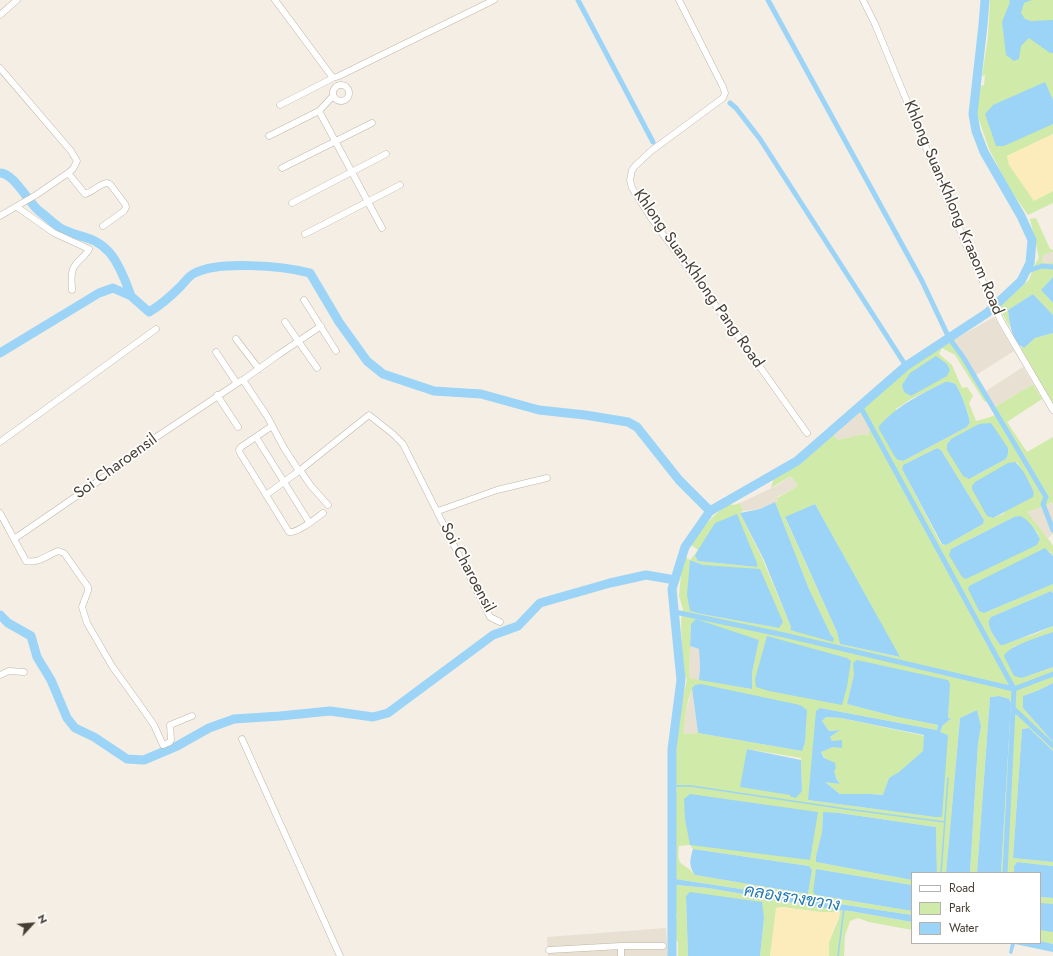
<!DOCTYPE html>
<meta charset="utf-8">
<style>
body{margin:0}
#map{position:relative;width:1053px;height:956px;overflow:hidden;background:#f4eee4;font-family:Jost,sans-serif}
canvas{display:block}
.legend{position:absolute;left:911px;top:872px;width:130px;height:72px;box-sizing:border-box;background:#fff;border:1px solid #b5b2ad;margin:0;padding:5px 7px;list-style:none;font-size:12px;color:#463e33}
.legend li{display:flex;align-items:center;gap:8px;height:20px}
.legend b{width:20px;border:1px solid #b5b2ad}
.north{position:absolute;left:12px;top:904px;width:40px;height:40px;-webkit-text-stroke:3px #fff;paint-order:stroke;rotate:64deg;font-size:11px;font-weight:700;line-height:16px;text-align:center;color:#463e33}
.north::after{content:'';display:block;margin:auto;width:14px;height:18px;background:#463e33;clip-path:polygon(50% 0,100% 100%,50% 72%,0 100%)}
</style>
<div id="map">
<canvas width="1053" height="956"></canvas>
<ul class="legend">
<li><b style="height:5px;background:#fff"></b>Road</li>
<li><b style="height:11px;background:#d0eba9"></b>Park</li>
<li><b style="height:11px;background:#9bd4f6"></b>Water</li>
</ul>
<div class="north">N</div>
</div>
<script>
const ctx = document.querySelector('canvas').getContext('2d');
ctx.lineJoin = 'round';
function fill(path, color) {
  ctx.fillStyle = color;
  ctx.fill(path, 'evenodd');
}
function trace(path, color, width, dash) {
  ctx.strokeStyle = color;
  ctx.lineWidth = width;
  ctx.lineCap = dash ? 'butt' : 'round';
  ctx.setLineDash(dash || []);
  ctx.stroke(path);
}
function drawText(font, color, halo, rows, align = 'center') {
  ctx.font = font + ' Jost,Sarabun,sans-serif';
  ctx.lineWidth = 3.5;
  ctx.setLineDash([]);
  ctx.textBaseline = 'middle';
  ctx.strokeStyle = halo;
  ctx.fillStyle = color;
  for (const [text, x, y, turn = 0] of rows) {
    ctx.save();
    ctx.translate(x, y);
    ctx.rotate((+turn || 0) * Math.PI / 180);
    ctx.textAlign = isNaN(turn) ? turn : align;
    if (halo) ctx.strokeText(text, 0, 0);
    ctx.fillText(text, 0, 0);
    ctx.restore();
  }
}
fill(new Path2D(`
 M1053,252V263H1042L1043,255Z
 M994,317L1014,351L976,375L957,345L955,339Z
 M1023,367L1033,384L995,407L986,391Z
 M859,412L870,428L868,436L863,434L838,440L832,433Z
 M791,476L798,486L777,497L778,501L760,509L743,511L740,503L778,485Z
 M1052,502L1053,504V534L1048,538L1026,512L1048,505Z
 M690,646L699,649L700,667L699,680L690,679L689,674Z
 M692,688L698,733L684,734L686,712Z
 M666,928L668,956H548L547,937Z`), '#e8e0d2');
fill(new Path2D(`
 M990,0H1053V134L1007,156L1034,200L1053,191V203L1028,215L1009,188L989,149L977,114L980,86L984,85L985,75L982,76L988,37Z
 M1036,218L1050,249L1053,250V252L1043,255L1042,263H1053V277L1041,290L1053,303V315L1033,294L1008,310L1010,328L999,307L1029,280L1034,266L1039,258L1030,219Z
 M1053,333V405L1020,347L1024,348L1035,338Z
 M955,339L957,345L993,404L984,401L955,355L942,348L939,354L952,365L962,388L967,387L973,396L969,403L976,421C983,419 988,418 995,415L1044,497L1047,495L995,407L1033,384L1042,399L1007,422L1027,452L1053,437V504L1051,502L1048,505L1027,512L1050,541L1053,546V556L1049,551L984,613L1053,584V593L1051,591L991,617C984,625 996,638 1000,645L1035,634L1053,626V632L1013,647L1022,678L1053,667V683L1039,690L1023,696V708L1053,742V751L1029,728L1022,729L1013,858L1053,862V866L1017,862L1014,866V873H1001L1011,703L1009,699L999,696L990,697L977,873H970L978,744L981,726L977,710L960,718L946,873H937L936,827L839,813H823L822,832L816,856V862L912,880V885L816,869V895L912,911V915L675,879L673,876L674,806L677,789L675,781L677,736L681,704L687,680L683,673L681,620L683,609L679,596L681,574L685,557L690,560L698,550L691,545C702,528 713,515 728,504L734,505L740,503L743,511L740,513L763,560L791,627L790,630L834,638L831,635L809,589L775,502L778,501L777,498L798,486L791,476L771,488L774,477L791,468L832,433L838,440L863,434L868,436L870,428L859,412C886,384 919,355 955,339ZM945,382C949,382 952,382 955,384C961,391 968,412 970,422L967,427L903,461L898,460L895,457L896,409L911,399ZM951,439L1008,454L1006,459L977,475L947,450V444ZM937,448L941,450L984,520L983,524L946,545L941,544L902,469L903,465ZM1017,462L1031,485L1003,514L993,518L988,516ZM815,504L899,657L840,644L837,632L785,518ZM1014,517L1024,518L1037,532L1040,539L951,549ZM695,556L757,567L698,561ZM690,560L703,565L779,628L701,614L691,611ZM691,624L759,640L752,673V689L690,678L689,674ZM854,663L948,681L949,684L948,719H951L943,725L940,732L935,817L808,800L820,708L937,730L938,725L893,716L847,704L854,674ZM695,685L802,751L698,733L684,734C685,720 686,697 695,685ZM747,749L801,758L802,791L791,795ZM690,845L693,849L809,866L812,870L808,894L695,875C684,861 676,869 679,846Z
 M826,717L841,718L925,736L923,751L899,773L889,778L884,795L870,794H840L824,781L840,784C837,780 836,776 834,772C831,764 824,759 821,751L833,747H842L832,741L830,737L839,730L829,731L822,721Z
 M676,885L708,888L837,910L850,911L912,922V930L869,922L858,918L850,921L845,936L844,956H829V942L839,918L840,912H820L782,907L777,908L770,956H760L764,918L686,896L688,956H678V942L675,938L673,925L677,917L674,902L675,887Z
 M1040,897L1053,898V944L1040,941Z`), '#d0eba9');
fill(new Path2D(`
 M1053,134V191L1034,201L1009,165L1007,156Z
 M782,907L820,912H837V910L840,912L829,942V956H770L776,908Z`), '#fcecbc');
fill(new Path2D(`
 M1009,0H1032L1024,3L1021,13L1025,19L1031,21L1053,20V53H1050L1029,38L1021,46L1019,59L1014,61L1006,55L1002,22L1010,2Z
 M1045,82L1053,100V124L1004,146H996L985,114L993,105Z
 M1053,277V303L1041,290Z
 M1033,294L1053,315V333L1035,338L1024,348C1012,343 1009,321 1008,310Z
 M936,356L947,364L950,370L947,376L911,396L904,392L902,385L910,373Z
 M945,382C949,382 952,382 955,384C961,391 968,413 970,422L967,427L903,461L898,460L895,457L879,429V426C898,405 921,394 945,382Z
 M991,423L1008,448V454L1006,459L969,479L963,476L947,450V444L951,439L979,424Z
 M937,448L941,450L984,520L983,524L946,545L942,544L902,469L903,465Z
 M1015,462C1023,468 1030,483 1034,493L1033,497L993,518L987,516L972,489V486L975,482L1008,463Z
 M775,502L809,589L831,635L834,638L833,642L790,630L791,627L764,560L740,513L760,509Z
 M815,504L900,657L840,644L837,632L785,517Z
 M737,514L757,563V567L698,561L695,556L698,550L715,523Z
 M1020,516C1029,519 1036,531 1040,539L1037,545L966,579L962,577L949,555L951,549L1014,517Z
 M1045,548L1053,556V584L984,613L979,611L968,589L969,586Z
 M690,560L703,565L760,569L783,622L779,628L701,614L690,611L687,595Z
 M1051,591L1053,593V626L1003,645H1000C996,638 984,625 991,617Z
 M696,619L759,640L752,673V689L699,680L700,667L699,649L690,646L691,624Z
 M1053,632V667L1022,678L1014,676L1004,656C1008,646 1042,636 1053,632Z
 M767,636L847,658L851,661L847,687L842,705L769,691L756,687L755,679Z
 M857,660L948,680L950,684L948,718L951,719L943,725L940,732L948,735L942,817H935L808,800L816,711L820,708L937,730L938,725L893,716L847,704L854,674L853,663ZM826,717L841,718L924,735L923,751L899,772L889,778L883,795L870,794H840L825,782L840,784L837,780L834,771L836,768L835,763L824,758L821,752L833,747L842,748V740L832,741L830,737L840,730L829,731L822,721Z
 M1053,683V742L1023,708V696L1039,690Z
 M701,684L800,705L807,710L805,742L802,751L698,733L692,688L695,685Z
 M999,696L1009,699L1011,703L1001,873H977L990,697Z
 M977,710L981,726L978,744L970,873H946L960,718Z
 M1029,728L1053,751V862L1013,858L1022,729Z
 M747,749L801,760L802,791L796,798L791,797L790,795L740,787Z
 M690,794L818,812L810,860L690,845L685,819L684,799Z
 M823,812L839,813L936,827L937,873H912V880L816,862V856L822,832Z
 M693,849L809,866L812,870L808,894L695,875C688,865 690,860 693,849Z
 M1017,862L1053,866V898L1040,897V873H1014V866Z
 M816,869L912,885V911L816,895L813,892Z
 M673,876L675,879L912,915V922L850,911L837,910L708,888L677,885L675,887Z
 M690,892L762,902L764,918L760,956H688L686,896Z
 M1040,903L1053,904V932L1040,930Z
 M1040,941L1053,944V952L1015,944L1012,954L1009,953L1011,943H1040Z`), '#9bd4f6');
trace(new Path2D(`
 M672,786H691L846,809L945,822
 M941,873L948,778
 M838,956L844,908`), '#9bd4f6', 1.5);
trace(new Path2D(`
 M578,0L653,142
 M768,0L922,281L949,338L963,357L1046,497L1043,504L1053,530
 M730,103L736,108L760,139L906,366
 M1025,272L1042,266L1053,267
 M860,406L1014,689L1005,873
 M675,612L784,635L1014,689L1053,674
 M1013,708L1053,746`), '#9bd4f6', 5);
trace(new Path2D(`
 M0,173C14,173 28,202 39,211C46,216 53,223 60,228C78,238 94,235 109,252C119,263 126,282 131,296
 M0,353L99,293L113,288L131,296L149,312C161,305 170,297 180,287C184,283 188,277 193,274C217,260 283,266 310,273L339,322L367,361L383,374L434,391L481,394L539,410L585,415L628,422L637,427L679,480L710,511
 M0,615L8,623L31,636L37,657L51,680L67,718L75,728L94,737L127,759L144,760L177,746L209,728L234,719L280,716L330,711L373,717L388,713L493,635L518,626L540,603L610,583L646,575L675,580
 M672,956V749L681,680L672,589L685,547L710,511L797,461L906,366L987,313L1021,281L1030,263L1032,240L1021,216L984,152L976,131L973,114L983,25L985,0`), '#9bd4f6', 9);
const minor = new Path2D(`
 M275,0L333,78L339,76L494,0
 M679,0L723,87L725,93L723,98L651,151L635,166L632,170L630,180L632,188L651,218L738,336L807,433
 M863,0L875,24L967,247L1001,321L1053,410
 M0,15L17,0
 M0,68L71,151L77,161L73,169L68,173L36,195L0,216
 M333 93a8 8 0 1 1 16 0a8 8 0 1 1-16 0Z
 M280,105L333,78
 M319,111L382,228
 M269,136L319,111L333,96
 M282,168L372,123
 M68,173L85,194C93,192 99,184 107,183L110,184L125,204L126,207L124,211L103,226
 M292,203L386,154
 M17,207L54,233L89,249C86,256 78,260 74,267C70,273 72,284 72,290
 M305,234L400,185
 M304,300L336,351
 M285,322L317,368
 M236,339L259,369
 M216,352L236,382
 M243,380L278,355L321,326
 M217,395L238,427
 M272,426L241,447L239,450L240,453L289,532C298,533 315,519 323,513
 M256,437L309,522
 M0,442L156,329
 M300,470L311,486L328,505
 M266,495L299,471L369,415L393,434L403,444L488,613L490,617L500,622
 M438,511L497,490L547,478
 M0,513L14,539L116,469L143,446L242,380H243L267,416L284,448L299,471
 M14,539L26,561C37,564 48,555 58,551L64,553L88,587V591L82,607L87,623L112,666L140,705L154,725L163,745L170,742L171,740L170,725L192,716
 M0,675L9,671L24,672
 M242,739L340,956
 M549,950L621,946
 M621,956V946H663`);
trace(minor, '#c0b6a6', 7);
trace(minor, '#fff', 6);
drawText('16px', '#463e33', '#fff', [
 ["Khlong Suan-Khlong Kraaom Road",953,208,67],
 ["Khlong Suan-Khlong Pang Road",698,279,55],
 ["Soi Charoensil",116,467,-36],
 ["Soi Charoensil",467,568,62]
]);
drawText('italic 17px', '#237ab2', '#fff', [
 ["คลองรางขวาง",792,899,9]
]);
</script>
